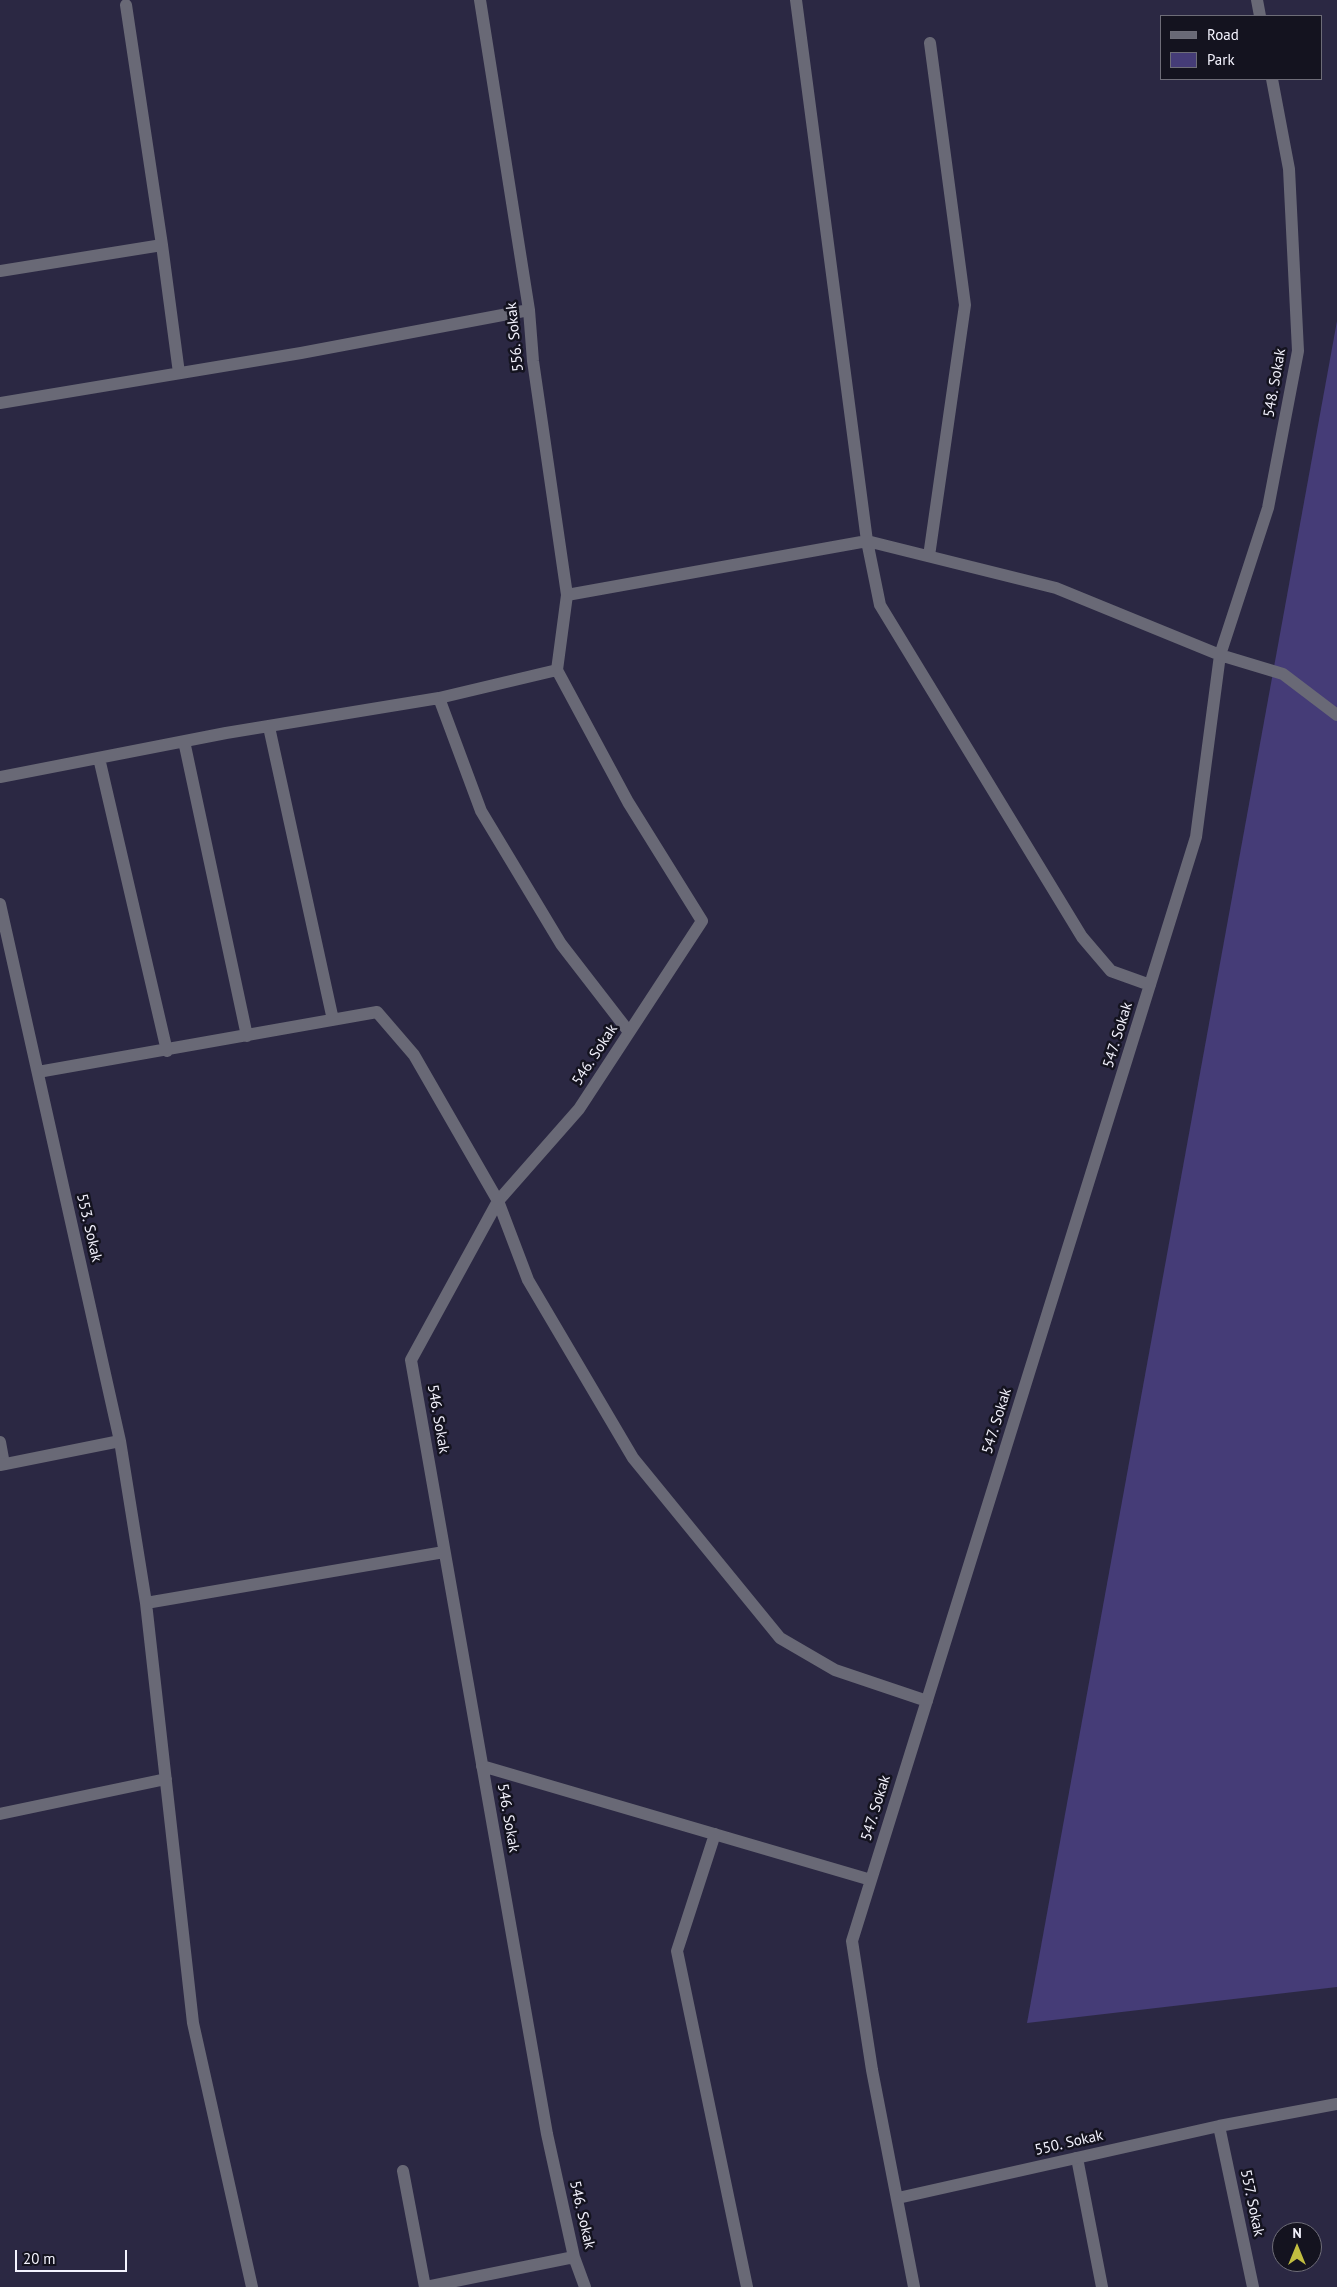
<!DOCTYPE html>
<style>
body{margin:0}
#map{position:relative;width:1337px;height:2287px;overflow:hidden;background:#2b2843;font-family:"PT Sans",sans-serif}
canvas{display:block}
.legend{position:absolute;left:1160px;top:15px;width:162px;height:65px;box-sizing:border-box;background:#14131f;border:1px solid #6e6d78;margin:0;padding:6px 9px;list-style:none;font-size:15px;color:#f4f3fe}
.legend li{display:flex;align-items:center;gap:10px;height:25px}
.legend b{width:25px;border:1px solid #6e6d78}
.north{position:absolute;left:1272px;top:2222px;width:50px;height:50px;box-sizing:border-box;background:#14131f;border:1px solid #6e6d78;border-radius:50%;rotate:0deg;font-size:14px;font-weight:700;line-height:20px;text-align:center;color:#f4f3fe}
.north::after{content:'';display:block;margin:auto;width:18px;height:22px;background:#c1bd40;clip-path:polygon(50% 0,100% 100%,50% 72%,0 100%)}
.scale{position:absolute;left:15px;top:2250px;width:112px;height:22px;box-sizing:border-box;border:2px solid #f4f3fe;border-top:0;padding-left:6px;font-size:15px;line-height:18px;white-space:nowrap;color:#f4f3fe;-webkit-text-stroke:4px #14131f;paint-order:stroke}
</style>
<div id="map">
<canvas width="1337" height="2287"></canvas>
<ul class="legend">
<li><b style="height:6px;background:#696976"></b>Road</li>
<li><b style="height:14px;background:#453c77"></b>Park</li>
</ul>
<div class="north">N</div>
<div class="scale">20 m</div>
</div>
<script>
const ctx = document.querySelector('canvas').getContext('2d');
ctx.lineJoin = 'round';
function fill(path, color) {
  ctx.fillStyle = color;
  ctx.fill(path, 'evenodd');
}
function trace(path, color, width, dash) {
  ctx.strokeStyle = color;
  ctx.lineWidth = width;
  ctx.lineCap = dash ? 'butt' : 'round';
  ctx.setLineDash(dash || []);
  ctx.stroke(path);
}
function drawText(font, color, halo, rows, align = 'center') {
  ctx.font = font + ' "PT Sans",sans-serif';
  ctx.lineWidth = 5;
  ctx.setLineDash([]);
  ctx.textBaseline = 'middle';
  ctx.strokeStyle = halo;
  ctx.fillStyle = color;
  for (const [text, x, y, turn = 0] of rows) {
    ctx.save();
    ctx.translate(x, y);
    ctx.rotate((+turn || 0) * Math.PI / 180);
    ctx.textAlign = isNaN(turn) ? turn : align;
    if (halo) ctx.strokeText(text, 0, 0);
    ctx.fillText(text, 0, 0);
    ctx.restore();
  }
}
fill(new Path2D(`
 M1337,321V1987L1027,2023Z`), '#453c77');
trace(new Path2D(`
 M0,1442L4,1464
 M1077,2158L1102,2287`), '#696976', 12);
trace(new Path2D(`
 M480,0L529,310L533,361L567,595L557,670
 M796,0L867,541L880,605L1082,937L1111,971L1150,985
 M1257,0L1260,16
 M126,5L162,245L179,373
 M0,271L162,245
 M0,403L301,353L529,310
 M929,556L965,305L930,43
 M567,595L867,541L1056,588L1220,655L1283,674L1337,715
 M557,670L628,802L702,921L579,1109L498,1201L411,1360L547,2134L574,2257L585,2287
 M439,698L481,811L561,944L629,1032
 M269,727L333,1020
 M184,741L247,1036
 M99,758L167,1051
 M0,777L226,733L439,698L557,670
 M0,904L120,1441L0,1465
 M38,1072L377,1012L414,1055L498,1201L528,1280L633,1458L780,1638L835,1670L927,1701
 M120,1441L146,1603L193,2023L252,2287
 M146,1603L444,1552
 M482,1766L871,1880
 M0,1814L166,1779
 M715,1834L677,1951L747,2287
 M1219,2126L1253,2287
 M403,2171L425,2287
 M898,2198L1219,2126L1337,2104
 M426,2287L574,2257
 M914,2287L872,2070L852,1941L1196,837L1220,655L1268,508L1298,351L1289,169L1272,79`), '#696976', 12);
drawText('15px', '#f4f3fe', '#14131f', [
 ["556. Sokak",515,337,-96],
 ["548. Sokak",1275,383,-80],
 ["547. Sokak",1118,1035,-73],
 ["546. Sokak",595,1055,-57],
 ["553. Sokak",89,1228,77],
 ["546. Sokak",438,1419,80],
 ["547. Sokak",997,1421,-73],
 ["547. Sokak",876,1808,-73],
 ["546. Sokak",508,1818,80],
 ["550. Sokak",1069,2143,-13],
 ["557. Sokak",1252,2203,78],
 ["546. Sokak",582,2215,77]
]);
</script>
